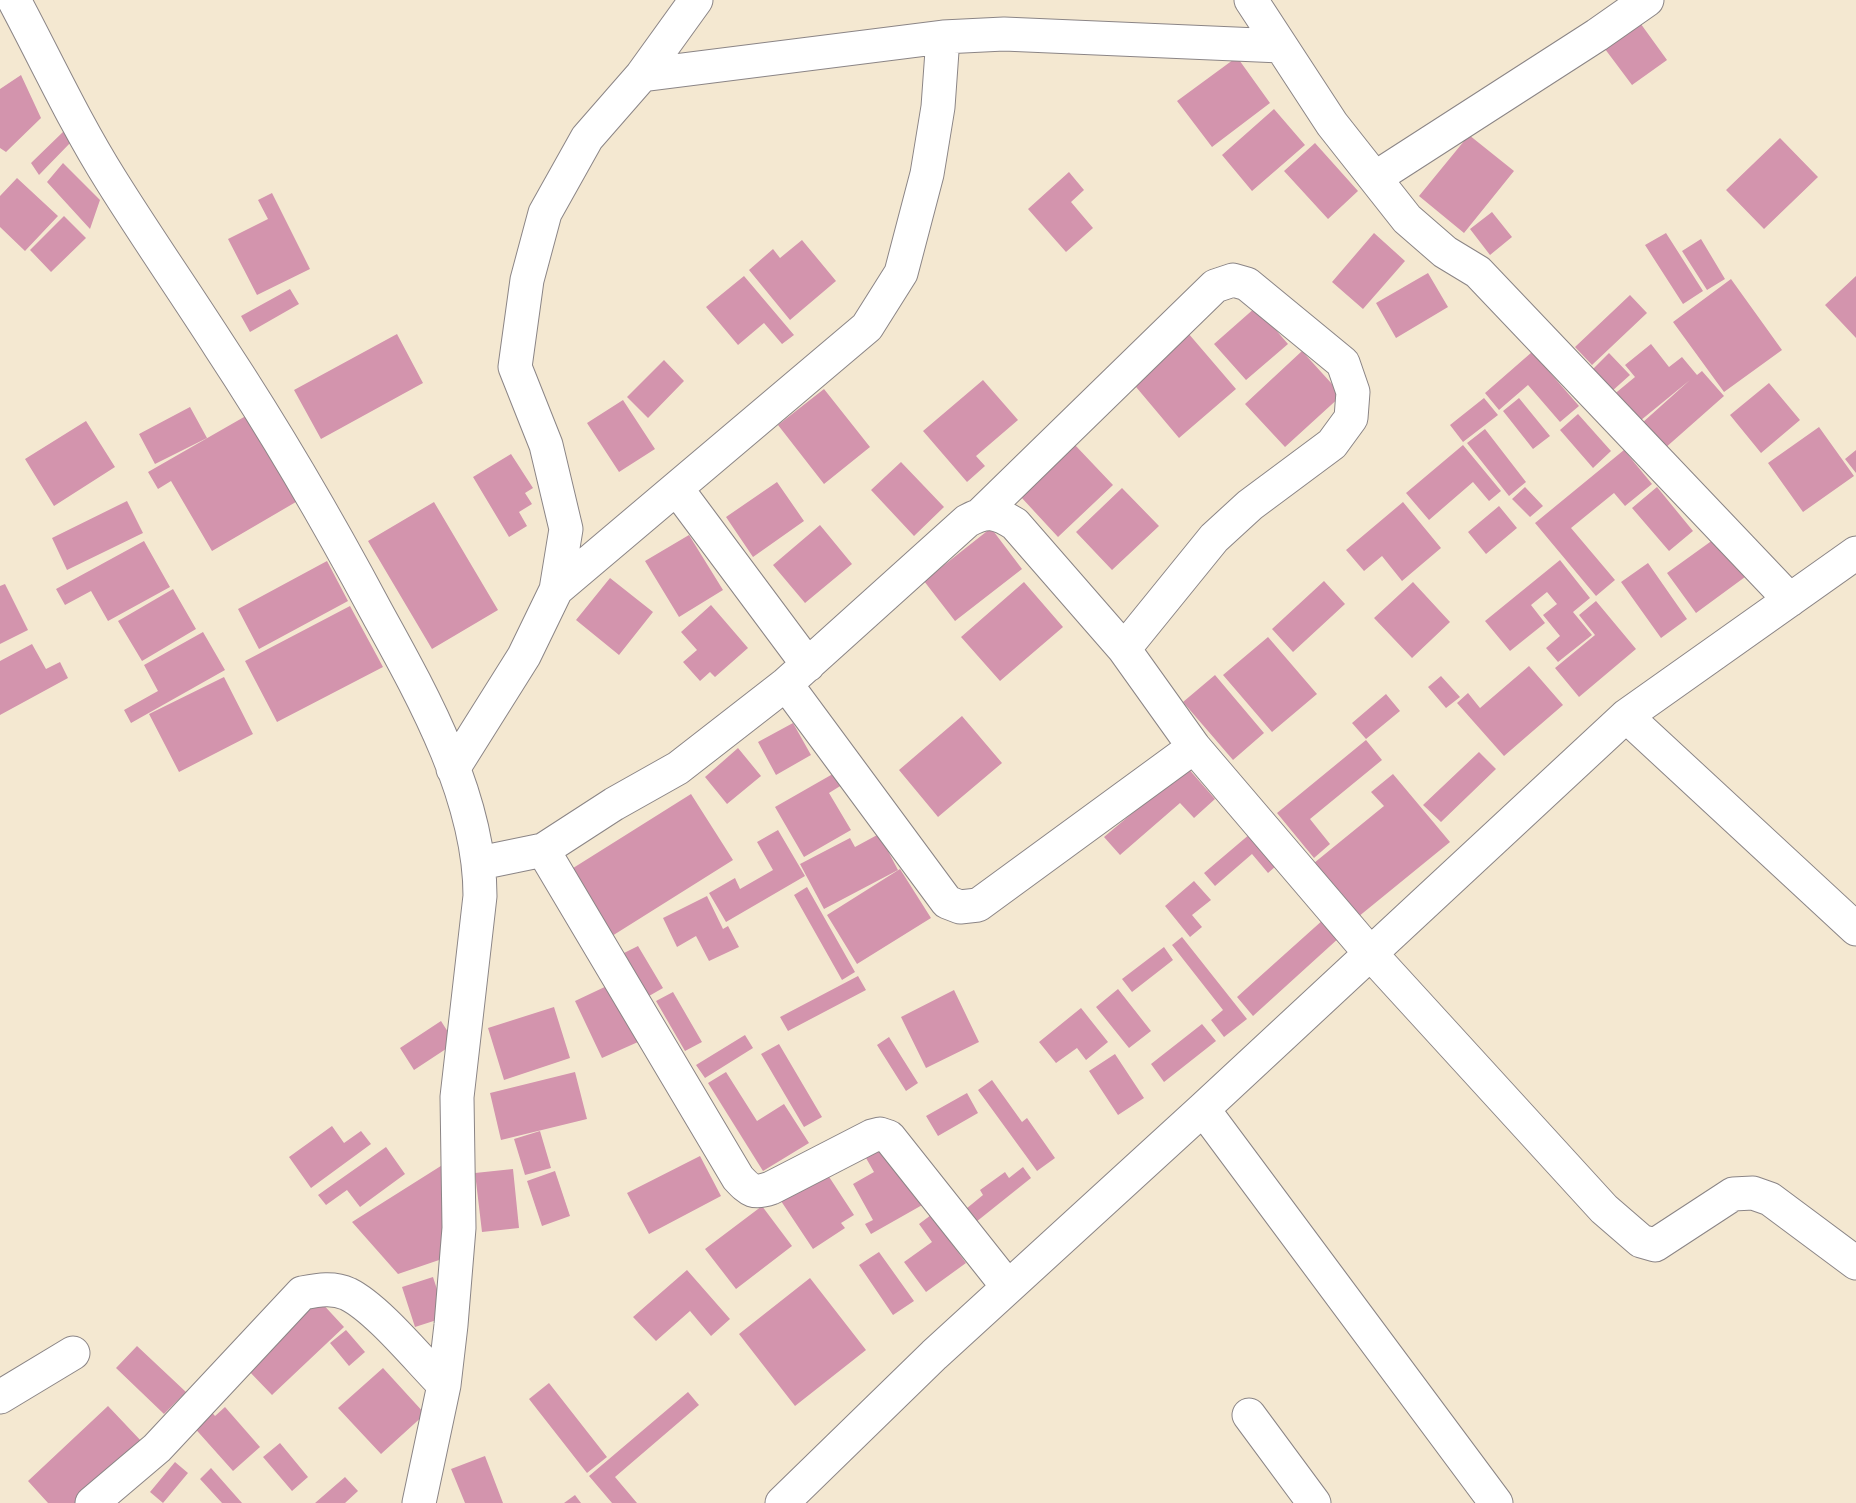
<!DOCTYPE html>
<style>
body{margin:0}
canvas{display:block;background:#f4e8d1}
</style>
<canvas width="1856" height="1503"></canvas>
<script>
const ctx = document.querySelector('canvas').getContext('2d');
ctx.lineJoin = 'round';
function fill(path, color) {
  ctx.fillStyle = color;
  ctx.fill(path, 'evenodd');
}
function trace(path, color, width, dash) {
  ctx.strokeStyle = color;
  ctx.lineWidth = width;
  ctx.lineCap = dash ? 'butt' : 'round';
  ctx.setLineDash(dash || []);
  ctx.stroke(path);
}
fill(new Path2D(`
 M1638,20L1667,60L1632,85L1602,45Z
 M1237,57L1270,103L1212,147L1177,101Z
 M21,75L41,118L6,152L0,148V89Z
 M1274,109L1305,145L1252,191L1222,155Z
 M65,130L72,141L39,175L31,163Z
 M1469,135L1514,171L1464,233L1419,196Z
 M1780,138L1818,177L1764,229L1726,190Z
 M1315,143L1358,191L1328,219L1284,171Z
 M63,163L100,200L90,229L47,182Z
 M1069,172L1084,190L1071,202L1093,228L1066,252L1028,209Z
 M17,178L58,216L25,251L0,227V196Z
 M272,193L310,269L257,295L228,239L268,219L258,200Z
 M1492,212L1512,237L1490,255L1470,229Z
 M64,216L86,238L51,272L30,250Z
 M1374,233L1405,261L1363,309L1332,282Z
 M1666,233L1703,291L1683,304L1645,245Z
 M1701,239L1725,279L1707,290L1682,251Z
 M802,240L836,281L790,320L749,270L773,249L780,258Z
 M1428,273L1448,307L1396,338L1376,303Z
 M744,276L794,335L782,344L764,323L738,345L706,307Z
 M1856,276V338L1825,305Z
 M1731,279L1782,350L1724,392L1673,322Z
 M290,289L299,304L250,332L241,316Z
 M1630,295L1647,313L1592,365L1575,347Z
 M1256,307L1288,344L1246,380L1214,344Z
 M1188,333L1236,389L1179,438L1131,381Z
 M397,334L423,383L321,439L294,390Z
 M1651,344L1669,367L1682,357L1697,375L1702,371L1724,396L1664,449L1642,423L1690,380L1635,425L1612,396L1635,377L1625,365Z
 M1302,351L1342,395L1285,447L1245,404Z
 M1532,352L1579,406L1560,422L1528,385L1499,410L1485,393Z
 M1609,353L1630,375L1611,392L1591,371Z
 M664,360L684,381L648,418L627,397Z
 M983,380L1018,420L976,456L985,466L967,482L923,431Z
 M1769,383L1800,420L1761,453L1730,415Z
 M824,389L870,447L824,484L778,425Z
 M1484,398L1498,415L1463,442L1450,425Z
 M1519,398L1550,436L1533,449L1503,411Z
 M623,400L655,449L619,472L587,423Z
 M190,407L207,438L155,464L139,434Z
 M251,413L301,499L212,551L171,481L158,489L148,472Z
 M1578,414L1611,451L1593,468L1560,430Z
 M86,421L115,467L54,506L25,459Z
 M1819,427L1854,476L1803,512L1768,463Z
 M1485,429L1526,482L1509,496L1467,443Z
 M1075,445L1113,485L1058,537L1021,497Z
 M1463,445L1501,491L1489,501L1473,482L1429,520L1406,493Z
 M1624,450L1652,484L1625,506L1614,493L1571,528L1615,580L1596,596L1535,523Z
 M1856,450V473L1845,459Z
 M511,454L533,488L525,493L532,504L519,512L527,526L509,537L473,477Z
 M901,462L944,507L914,536L871,490Z
 M777,482L804,521L753,557L726,517Z
 M1525,487L1543,506L1530,517L1512,499Z
 M1657,487L1693,531L1669,551L1632,508Z
 M1122,488L1159,526L1112,570L1076,532Z
 M127,501L143,533L67,570L52,538Z
 M434,502L498,610L432,649L368,541Z
 M1403,502L1441,548L1402,581L1382,556L1364,571L1346,550Z
 M1499,506L1517,528L1486,554L1468,532Z
 M820,525L852,564L805,603L773,565Z
 M991,528L1022,569L955,621L924,581Z
 M689,535L723,590L679,617L645,561Z
 M1717,537L1745,577L1696,613L1667,573Z
 M144,541L170,587L108,621L91,591L65,605L56,589Z
 M1560,560L1590,598L1573,612L1592,635L1558,662L1546,648L1560,636L1543,615L1557,604L1547,592L1531,605L1545,623L1510,651L1485,621Z
 M327,561L348,601L259,649L238,609Z
 M1648,563L1687,619L1661,638L1621,582Z
 M610,578L653,612L619,655L576,620Z
 M1324,581L1345,604L1293,652L1272,629Z
 M1024,582L1063,627L1000,681L961,637Z
 M1413,582L1450,622L1412,658L1374,618Z
 M5,584L28,630L0,644V586Z
 M173,589L196,629L142,661L118,621Z
 M1596,601L1636,649L1579,697L1555,668L1595,635L1579,615Z
 M711,605L748,648L715,677L710,672L700,681L683,662L697,650L681,632Z
 M350,606L383,667L277,722L245,661Z
 M203,632L225,670L131,723L124,710L158,691L144,665Z
 M1268,637L1317,694L1272,732L1223,675Z
 M32,644L46,669L60,662L68,678L0,715V661Z
 M1529,666L1563,705L1504,756L1457,703L1468,693L1480,708Z
 M1215,675L1264,733L1233,760L1183,702Z
 M1441,676L1460,697L1446,708L1428,687Z
 M224,677L253,734L179,772L149,714Z
 M1386,694L1400,711L1366,739L1352,723Z
 M962,716L1002,763L938,817L899,770Z
 M793,723L811,755L776,775L758,742Z
 M1366,740L1382,760L1310,819L1330,844L1314,858L1277,813Z
 M738,748L761,776L727,804L705,777Z
 M1479,752L1496,769L1441,822L1423,805Z
 M1187,767L1215,799L1194,818L1180,803L1120,855L1104,837Z
 M838,771L845,783L829,793L851,830L804,857L775,807Z
 M1393,774L1450,842L1358,917L1314,863L1384,806L1371,792Z
 M691,794L733,860L612,936L570,870Z
 M1257,828L1284,859L1268,873L1252,854L1215,886L1204,873Z
 M778,830L805,876L726,922L709,893L735,878L740,889L773,870L757,842Z
 M879,834L898,870L824,909L800,864L850,838L855,847Z
 M900,869L931,918L857,964L827,915Z
 M1194,881L1211,900L1192,915L1202,927L1190,937L1165,906Z
 M807,887L855,972L842,980L794,895Z
 M707,896L723,929L728,926L739,947L709,961L696,936L677,947L663,918Z
 M1324,919L1340,937L1253,1016L1237,997Z
 M1182,937L1247,1019L1224,1037L1211,1020L1223,1010L1172,945Z
 M638,946L663,988L649,996L624,953Z
 M1164,947L1173,960L1132,992L1122,979Z
 M858,976L866,990L788,1031L780,1017Z
 M611,984L638,1042L602,1058L575,1001Z
 M1118,989L1151,1031L1129,1048L1096,1007Z
 M954,990L979,1042L926,1068L901,1017Z
 M673,992L702,1042L685,1051L656,1001Z
 M554,1007L570,1058L504,1080L488,1028Z
 M1081,1008L1108,1042L1086,1060L1077,1048L1056,1063L1039,1042Z
 M441,1021L455,1043L414,1070L400,1048Z
 M1202,1024L1216,1041L1164,1082L1151,1064Z
 M745,1035L753,1048L705,1078L696,1065Z
 M889,1037L918,1083L906,1091L877,1045Z
 M779,1044L822,1117L804,1127L761,1054Z
 M1115,1054L1144,1098L1118,1115L1089,1071Z
 M575,1072L587,1119L501,1140L490,1093Z
 M726,1072L757,1121L784,1104L809,1143L763,1171L708,1083Z
 M992,1080L1022,1122L1027,1118L1055,1158L1037,1171L978,1090Z
 M967,1093L978,1113L938,1136L926,1116Z
 M332,1126L344,1143L361,1131L371,1144L311,1188L289,1157Z
 M540,1131L551,1168L525,1175L514,1139Z
 M887,1137L924,1204L871,1234L865,1224L873,1220L853,1184L874,1172L862,1151Z
 M386,1147L405,1174L360,1207L347,1190L326,1205L318,1195Z
 M700,1156L721,1196L649,1234L627,1193Z
 M444,1164L445,1258L398,1274L352,1222Z
 M822,1166L854,1215L841,1223L845,1228L813,1249L779,1198Z
 M1023,1167L1031,1178L971,1226L961,1213L983,1195L980,1190L1005,1172L1009,1178Z
 M513,1169L519,1228L482,1232L475,1173Z
 M555,1171L570,1216L542,1226L527,1181Z
 M762,1206L792,1246L736,1289L705,1249Z
 M931,1215L966,1263L926,1292L904,1262L932,1242L919,1224Z
 M879,1252L914,1301L893,1315L859,1265Z
 M687,1270L730,1319L711,1336L690,1311L656,1341L633,1317Z
 M433,1277L446,1317L415,1327L402,1287Z
 M810,1278L866,1350L795,1406L739,1334Z
 M319,1300L344,1327L272,1395L246,1368Z
 M346,1330L365,1352L349,1366L330,1343Z
 M137,1346L186,1392L164,1414L116,1368Z
 M383,1368L425,1414L381,1454L338,1408Z
 M549,1383L607,1457L587,1473L529,1399Z
 M688,1392L699,1405L615,1477L637,1503H612L589,1476Z
 M108,1406L143,1443L80,1503H48L28,1481Z
 M225,1407L260,1447L233,1471L191,1424L209,1409L215,1416Z
 M280,1443L308,1477L292,1491L263,1457Z
 M485,1456L503,1503H465L451,1469Z
 M175,1462L188,1473L163,1503L150,1492Z
 M211,1468L242,1503H222L200,1479Z
 M345,1477L358,1491L345,1503H315Z
 M575,1495L581,1503H564Z`), '#d394ad');
const minor = new Path2D(`
 M14,0C46,60 75,123 111,180C146,236 184,291 220,347C276,432 328,521 376,611C423,696 480,797 480,896L457,1097L459,1228L451,1325L444,1385L419,1503
 M1251,0L1332,124L1407,219L1445,252L1478,272L1790,600
 M642,75L943,37L1004,34L1281,46
 M1375,178L1597,35L1647,0
 M677,489L808,665
 M982,513L1215,286L1233,280L1247,284L1343,363L1353,392L1351,418L1332,444L1250,505L1214,538L1124,649
 M556,590L867,327L901,273L927,174L938,107L943,37
 M786,684L947,902L960,907L978,905L1194,747
 M1626,716L1856,929
 M453,769L524,656L556,590L566,529L546,445L515,367L527,280L545,213L587,138L642,75L696,0
 M543,850L738,1178C750,1191 754,1194 771,1188L872,1136L880,1134L889,1137L1008,1287
 M480,863L543,850L614,804L678,768L786,684L967,521C987,510 996,512 1015,524L1124,649L1194,747L1370,953L1604,1209L1641,1241L1655,1245L1733,1194L1753,1193L1770,1199L1856,1263
 M1203,1109L1496,1503
 M0,1397L73,1353
 M1249,1415L1314,1503
 M92,1503L157,1448L302,1293C318,1290 333,1287 348,1294C378,1309 419,1360 444,1385
 M782,1503L934,1355L1203,1109L1626,716L1856,553`);
trace(minor, '#8b8586', 35);
trace(minor, '#fff', 33);
</script>
